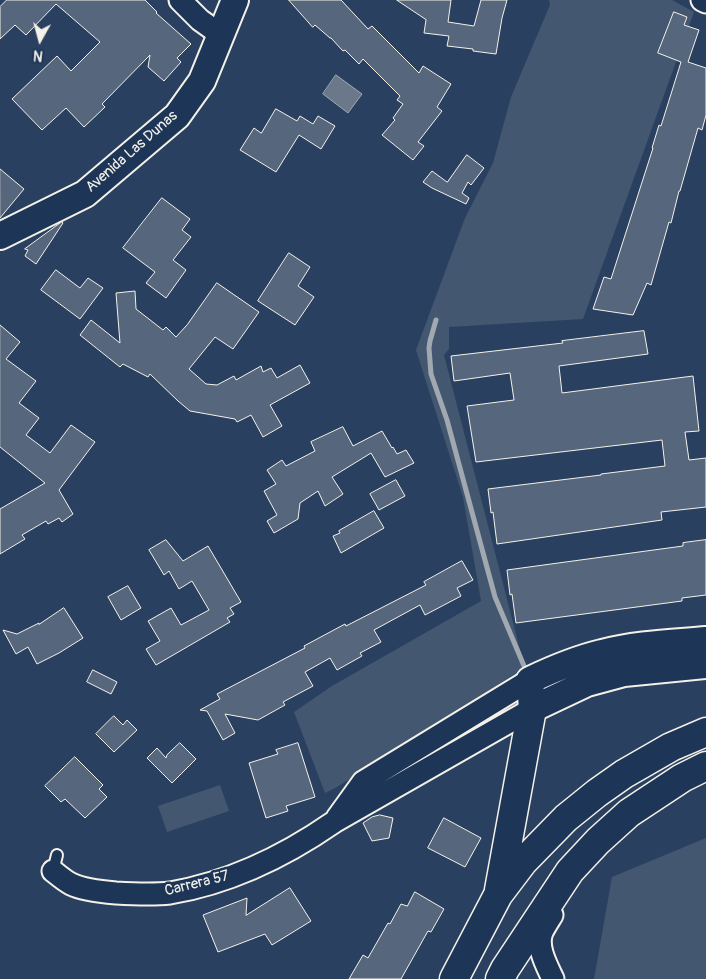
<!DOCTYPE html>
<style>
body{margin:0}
#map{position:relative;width:706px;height:979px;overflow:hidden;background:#2a4060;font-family:Pangolin,sans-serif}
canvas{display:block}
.north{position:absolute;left:15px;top:15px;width:50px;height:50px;-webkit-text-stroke:4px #1d3557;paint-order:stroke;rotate:187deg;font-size:14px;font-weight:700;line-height:20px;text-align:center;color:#f4f1e8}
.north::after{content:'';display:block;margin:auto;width:18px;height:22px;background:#f4f1e8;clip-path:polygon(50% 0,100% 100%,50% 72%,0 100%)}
</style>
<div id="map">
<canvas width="706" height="979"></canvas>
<div class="north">N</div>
</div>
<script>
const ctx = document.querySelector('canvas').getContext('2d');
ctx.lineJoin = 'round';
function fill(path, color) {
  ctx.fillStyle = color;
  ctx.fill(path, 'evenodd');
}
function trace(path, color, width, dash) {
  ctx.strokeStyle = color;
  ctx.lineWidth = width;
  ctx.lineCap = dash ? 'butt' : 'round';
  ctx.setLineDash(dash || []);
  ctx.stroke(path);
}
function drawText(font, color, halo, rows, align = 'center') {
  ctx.font = font + ' Pangolin,sans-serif';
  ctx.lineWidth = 5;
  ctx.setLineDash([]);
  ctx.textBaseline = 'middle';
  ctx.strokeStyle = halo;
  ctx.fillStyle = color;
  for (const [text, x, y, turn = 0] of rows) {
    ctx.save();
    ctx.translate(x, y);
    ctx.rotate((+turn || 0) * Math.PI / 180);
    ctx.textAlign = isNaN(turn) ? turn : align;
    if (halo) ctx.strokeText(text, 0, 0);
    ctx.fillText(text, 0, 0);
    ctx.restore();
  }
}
fill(new Path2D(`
 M549,0H672L694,12L583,319L449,327V349L444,355L525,669L511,676L439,723L337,787L325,793L294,712L332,686L481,601L463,497L416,350L465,218L493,163L511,97L550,5Z
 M220,785L229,811L167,832L158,806Z
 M706,838V979H594L612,877Z`), '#445771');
const water = new Path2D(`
 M336,75L362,94L348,113L323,94Z`);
fill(water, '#6a788a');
trace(water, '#a1a8b0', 1);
trace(new Path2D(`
 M436,320L430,341L429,348L431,374L447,420L495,597L527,673`), '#a1a8b0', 5);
const building = new Path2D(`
 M7,0H145L157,12L156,13L191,44L177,58L181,62L164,81L148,67L150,55L102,104L105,107L84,127L66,108L42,130L12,99L57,56L71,71L100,42L56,4L26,35L15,25L0,39V7Z
 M289,0H341L368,29L372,26L419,73L423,66L451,84L437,107L442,111L418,142L424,146L413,160L382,135L395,120L393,118L403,104L397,100L400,96L363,59L359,64L345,50L343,51L331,38H330L315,25L313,27Z
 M397,0H451L448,22L474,26L481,0H507L502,18L496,54L473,51V49L447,46L449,36L424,33L426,20Z
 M674,12L687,17L684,25L699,30L688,62L706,68V115L702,130L698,128L680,191H679L671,223L669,222L651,285L647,283L633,315L593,309L604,277L611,279L653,148H652L659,125L661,126L681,62L658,53Z
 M276,109L297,121L300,116L313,124L318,116L335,126L321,149L299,135L276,172L240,150L254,128L261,133Z
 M467,155L484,168L471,185L468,182L462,193L469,198L466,204L432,188L423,182L432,171L447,182Z
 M0,169L24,189L0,218Z
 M162,198L190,219L182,230L191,237L173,260L186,270L166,298L146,283L155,272L123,248Z
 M62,222L63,223L36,264L25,256L28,250L25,249Z
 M289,253L310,267L298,286L314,297L295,325L258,301Z
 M56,270L80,288L88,278L103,288L80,319L41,290Z
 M217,283L259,312L233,349L215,337L189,369L206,384L217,385L234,376L236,380L261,366L263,372L271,368L277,378L300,365L310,383L270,405L282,426L263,437L251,415L237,422L235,419L190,411L178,401L150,374L148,377L123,364L120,367L80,335L91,320L120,343L116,293L135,291L136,309L163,330L166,327L176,337L187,325Z
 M0,325L20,342L6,359L36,381L19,403L39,418L26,435L50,453L71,425L95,442L59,490L73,514L62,522L59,518L48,524L46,521L22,535L25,539L0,554V509L45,483L0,447Z
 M644,331L648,354L559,366L562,393L693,376L699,431L685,432L689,460L706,458V507L661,512L662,520L497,544L493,512L491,513L488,489L601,475V474L665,466L662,440L476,462L467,406L514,400L510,373L454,381L451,356L563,343L562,341Z
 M343,427L353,446L382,431L392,448L393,447L397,454L406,450L414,463L385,477L371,453L332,477L343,494L325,506L318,491L300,503L298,519L274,533L267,521L277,515L264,491L276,484L267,470L282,460L286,466L315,451L311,442Z
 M396,480L405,496L379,510L370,494Z
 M374,511L384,528L341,553L333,536L340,533L339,531Z
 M166,540L183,561L208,546L241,602L230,608L234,614L227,618L230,622L156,665L146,649L160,641L148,621L171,608L181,625L209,610L192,581L179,589L169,571L164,575L149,550Z
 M706,540V595L682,598V601L516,623L512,594L510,595L507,570L683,546V543Z
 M462,561L473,580L457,588L461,596L425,615L420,605L374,630L381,642L360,653L362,656L337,670L330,658L305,672L313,686L283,702L285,705L258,720L225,714L235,733L223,740L207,711L200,710L220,699L217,694L305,648L304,646L345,624L346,626L426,585L424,582Z
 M128,586L141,608L121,620L108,597Z
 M64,608L83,638L59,653L37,664L28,647L16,654L3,630L17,634L39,623V624Z
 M93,670L117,682L111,694L87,682Z
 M114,716L123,725L127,720L137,730L114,752L96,734Z
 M180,743L196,759L172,783L147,758L157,748L166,758L167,755Z
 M298,743L315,797L286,806L288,811L266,818L249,763L278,754L276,750Z
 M75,757L103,785L99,789L107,797L85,818L65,799L61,802L45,786Z
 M380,815L393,818L389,838L372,841L363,823L372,817Z
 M444,818L481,838L465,867L428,848Z
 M290,888L311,921L272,945L265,934L218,952L203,915L247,898L246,915Z
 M415,892L444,909L431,932L428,931L401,979H349L363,955L368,958L388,923L390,924L401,904L407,906Z`);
fill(building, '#56677d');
trace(building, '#f4f1e8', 1);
const service = new Path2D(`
 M53,871L57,855`);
const minor = new Path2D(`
 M180,0L200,20L221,35
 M702,0L706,2
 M337,818L363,782L530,680
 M53,871C58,875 65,881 71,884C81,889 104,892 116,893C134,894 152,895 170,893C229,883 285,856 334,822L532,709
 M552,915C549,920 545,926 542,932C536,947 547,966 553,979`);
const tertiary = new Path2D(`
 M0,236L85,194L177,116L202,81L235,0
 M706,640C671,643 636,644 602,653C577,659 553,669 530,680L532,709L587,683L624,673L706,665`);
const trunk = new Path2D(`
 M499,890L532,709
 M454,979L498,895L523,862L566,818L597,793L624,774L671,747L706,732
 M500,979L505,969L570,871L598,841L629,813L682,778L706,766`);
trace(service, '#f4f1e8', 14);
trace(minor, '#f4f1e8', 25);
trace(tertiary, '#f4f1e8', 30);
trace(trunk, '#f4f1e8', 31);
trace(service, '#1d3557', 10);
trace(minor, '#1d3557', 21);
trace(tertiary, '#1d3557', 26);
trace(trunk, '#1d3557', 28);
drawText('15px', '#f4f1e8', '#1d3557', [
 ["Avenida Las Dunas",132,152,-41],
 ["Carrera 57",197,884,-14]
]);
</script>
